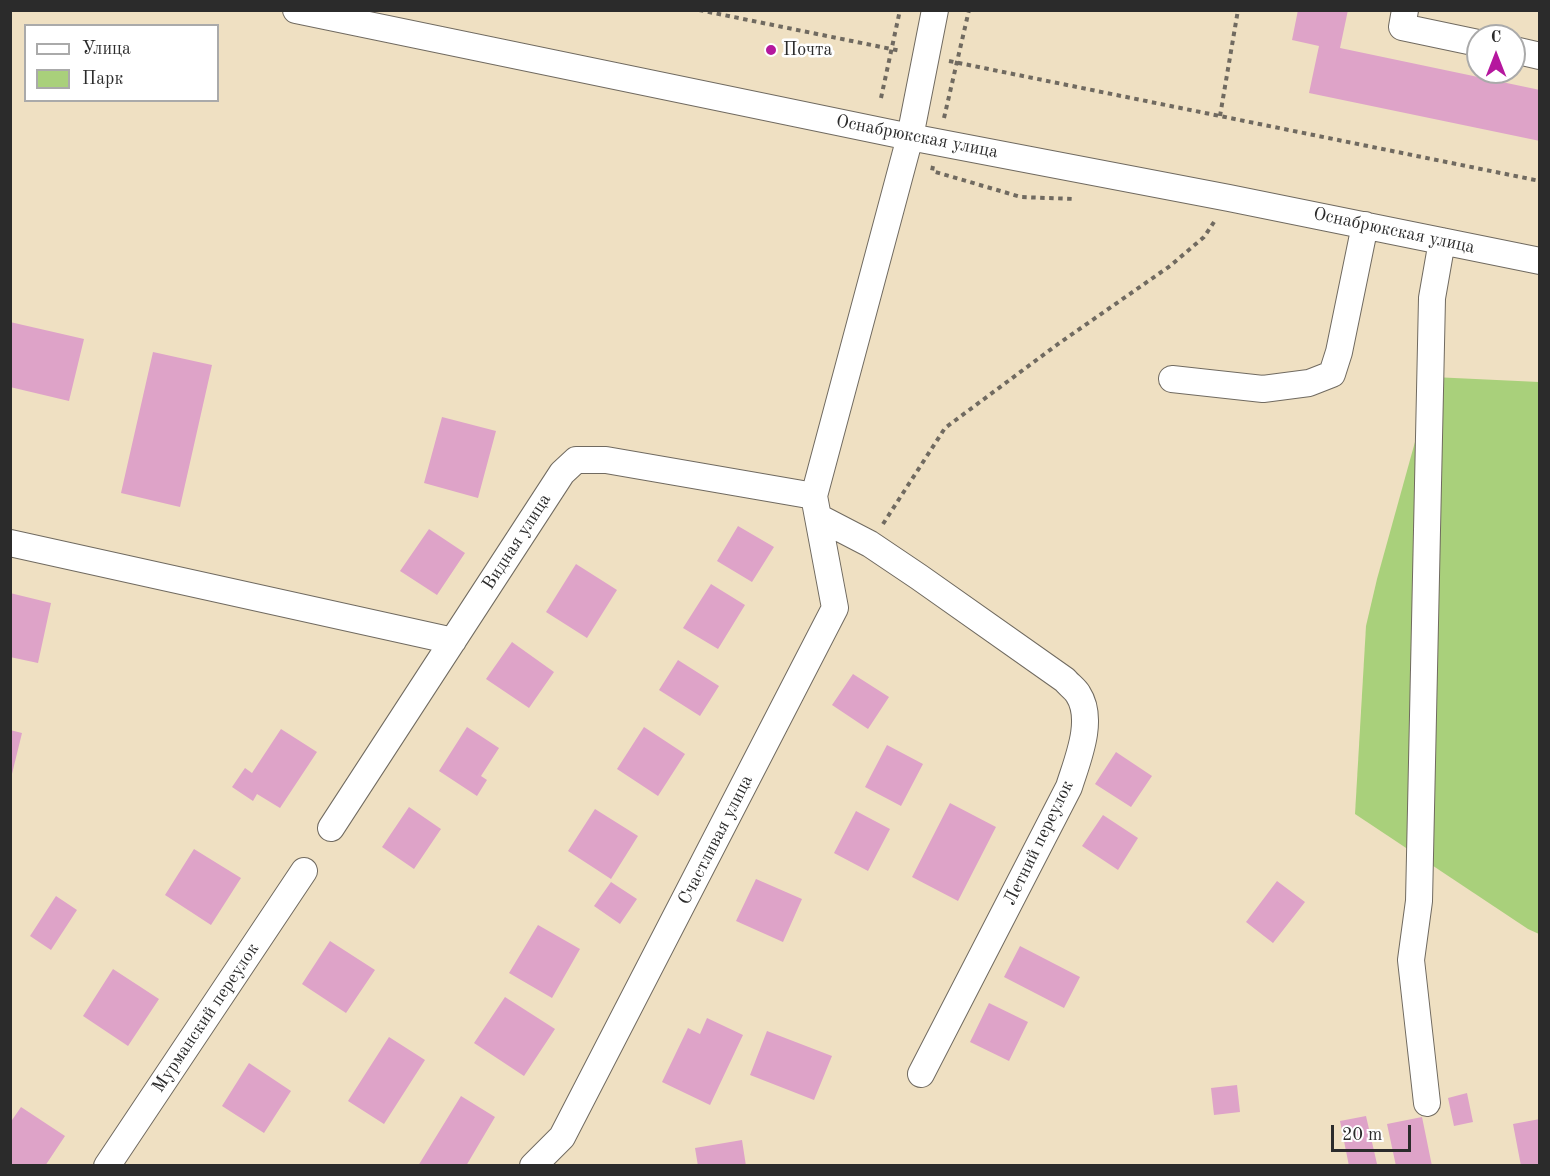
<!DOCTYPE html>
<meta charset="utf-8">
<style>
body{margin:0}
#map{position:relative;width:1550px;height:1176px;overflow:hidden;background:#efe0c2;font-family:"Old Standard TT",serif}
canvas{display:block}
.frame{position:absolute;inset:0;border:12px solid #2b2b2b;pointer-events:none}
.legend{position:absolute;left:24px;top:24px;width:195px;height:78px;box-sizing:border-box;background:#fff;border:2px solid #aaa;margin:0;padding:8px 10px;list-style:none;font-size:18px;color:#2b2b2b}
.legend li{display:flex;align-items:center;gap:12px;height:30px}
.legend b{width:30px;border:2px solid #aaa}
.north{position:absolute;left:1466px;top:24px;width:60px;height:60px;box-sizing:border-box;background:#fff;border:2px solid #aaa;border-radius:50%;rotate:0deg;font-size:16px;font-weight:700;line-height:24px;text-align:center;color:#2b2b2b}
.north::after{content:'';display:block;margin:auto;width:21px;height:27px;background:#b5179e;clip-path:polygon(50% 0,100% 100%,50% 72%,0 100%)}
.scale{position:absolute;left:1331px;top:1125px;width:80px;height:27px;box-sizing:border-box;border:3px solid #2b2b2b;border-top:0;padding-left:8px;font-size:18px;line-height:21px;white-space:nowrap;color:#2b2b2b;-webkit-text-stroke:4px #fff;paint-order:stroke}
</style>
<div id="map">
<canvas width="1550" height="1176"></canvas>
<div class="frame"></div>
<ul class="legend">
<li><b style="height:8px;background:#fff"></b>Улица</li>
<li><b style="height:16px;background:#a9d07b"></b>Парк</li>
</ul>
<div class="north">С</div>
<div class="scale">20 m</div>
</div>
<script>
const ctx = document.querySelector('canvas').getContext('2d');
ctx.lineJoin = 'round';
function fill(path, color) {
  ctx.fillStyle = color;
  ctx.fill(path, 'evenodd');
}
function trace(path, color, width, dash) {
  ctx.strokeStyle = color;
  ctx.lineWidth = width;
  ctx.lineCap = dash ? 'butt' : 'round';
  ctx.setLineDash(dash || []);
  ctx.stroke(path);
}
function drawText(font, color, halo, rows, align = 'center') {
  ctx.font = font + ' "Old Standard TT",serif';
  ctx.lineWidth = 5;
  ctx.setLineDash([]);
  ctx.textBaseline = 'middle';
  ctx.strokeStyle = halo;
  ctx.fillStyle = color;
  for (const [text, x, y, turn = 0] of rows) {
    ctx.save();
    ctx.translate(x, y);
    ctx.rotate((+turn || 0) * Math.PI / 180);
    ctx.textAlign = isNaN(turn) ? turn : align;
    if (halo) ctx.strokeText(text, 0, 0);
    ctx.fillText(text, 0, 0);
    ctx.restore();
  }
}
fill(new Path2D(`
 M1433,377L1539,382V934L1528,929L1355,814L1366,626L1377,579Z`), '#a9d07b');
fill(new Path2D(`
 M1298,10H1348L1340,48L1540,90V141L1309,93L1319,46L1292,40Z
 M10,322L84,339L69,401L10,387Z
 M153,352L212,365L180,507L121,493Z
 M442,417L496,431L478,498L424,483Z
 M738,526L774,547L752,582L717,561Z
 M429,529L465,553L437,595L400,571Z
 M576,564L617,590L587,638L546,612Z
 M711,584L745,605L718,649L683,628Z
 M10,593L51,603L38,663L10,657Z
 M512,642L554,672L529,708L486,679Z
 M678,660L719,686L700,716L659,690Z
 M853,674L889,697L868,729L832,705Z
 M467,727L499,748L481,776L487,780L477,796L439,771Z
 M644,727L685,754L658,796L617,769Z
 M281,729L317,752L280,808L257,794L253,801L232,787L245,768L252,773Z
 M10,730L22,733L11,778H10Z
 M887,745L923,764L901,806L865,787Z
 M1116,752L1152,776L1131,807L1095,784Z
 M950,803L996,827L958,901L912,877Z
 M409,807L441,829L414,869L382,847Z
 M595,809L638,836L611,879L568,851Z
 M856,811L890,829L868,871L834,853Z
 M1103,815L1138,838L1118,870L1082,846Z
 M194,849L241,878L211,925L165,895Z
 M756,879L802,899L783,942L736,921Z
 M1277,881L1305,902L1273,943L1246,922Z
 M611,882L637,899L620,924L594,906Z
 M56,896L77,910L51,950L30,936Z
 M538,925L580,949L552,998L509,973Z
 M330,941L375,970L346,1013L302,984Z
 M1020,946L1080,977L1064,1008L1004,977Z
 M113,969L159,999L128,1046L83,1016Z
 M505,997L555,1029L524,1076L474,1043Z
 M989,1003L1028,1022L1009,1061L970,1042Z
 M707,1018L743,1035L710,1105L662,1082L688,1028L700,1034Z
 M767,1031L832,1056L814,1100L750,1075Z
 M389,1037L425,1060L384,1124L348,1101Z
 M249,1063L291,1091L264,1133L222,1106Z
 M1237,1085L1240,1112L1214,1115L1211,1088Z
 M1467,1093L1473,1122L1454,1126L1448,1098Z
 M461,1096L495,1117L466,1166H418Z
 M21,1107L65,1136L45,1166H10V1123Z
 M1366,1116L1377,1164L1349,1166L1340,1121Z
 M1422,1117L1432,1166H1396L1387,1124Z
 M1540,1119V1166H1521L1513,1124Z
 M742,1140L746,1166H698L695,1148Z`), '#dea3c8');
const minor = new Path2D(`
 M296,10L910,137L1229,198L1540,261
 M1405,10L1402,27L1478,43
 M1514,50L1540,56
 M1172,379L1263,389L1309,383L1332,374L1339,352L1365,225
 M818,517L870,544L919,577L1065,680C1069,685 1075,689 1078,694C1095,720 1077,761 1069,787L921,1074
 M10,543L453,641
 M331,828L562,473L576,460H606L814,496
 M1427,1103L1411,960L1419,901L1432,298L1442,241
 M107,1166L304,871
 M533,1166L562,1137L835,608L814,496L910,137L935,10`);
trace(minor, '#706a60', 28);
trace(new Path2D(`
 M699,10L901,51
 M949,61L1540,181
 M881,98L900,10
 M1220,116L1238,10
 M944,118L969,10
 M933,166L932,171L1021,197L1075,199
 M883,524L945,428L1058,344L1170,266L1204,237L1214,222`), '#706a60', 4, [4.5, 4.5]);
trace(minor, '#fff', 26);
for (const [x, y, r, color] of [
 [771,50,6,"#b5179e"]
]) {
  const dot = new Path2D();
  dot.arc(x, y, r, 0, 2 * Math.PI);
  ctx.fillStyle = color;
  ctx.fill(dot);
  trace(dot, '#fff', 2);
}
drawText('18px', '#2b2b2b', '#fff', [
 ["Почта",783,50]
], 'left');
drawText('18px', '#2b2b2b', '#fff', [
 ["Оснабрюкская улица",917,137,11],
 ["Оснабрюкская улица",1394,231,12],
 ["Видная улица",517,542,-57],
 ["Счастливая улица",716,840,-63],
 ["Летний переулок",1039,843,-64],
 ["Мурманский переулок",206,1018,-56]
]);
</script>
